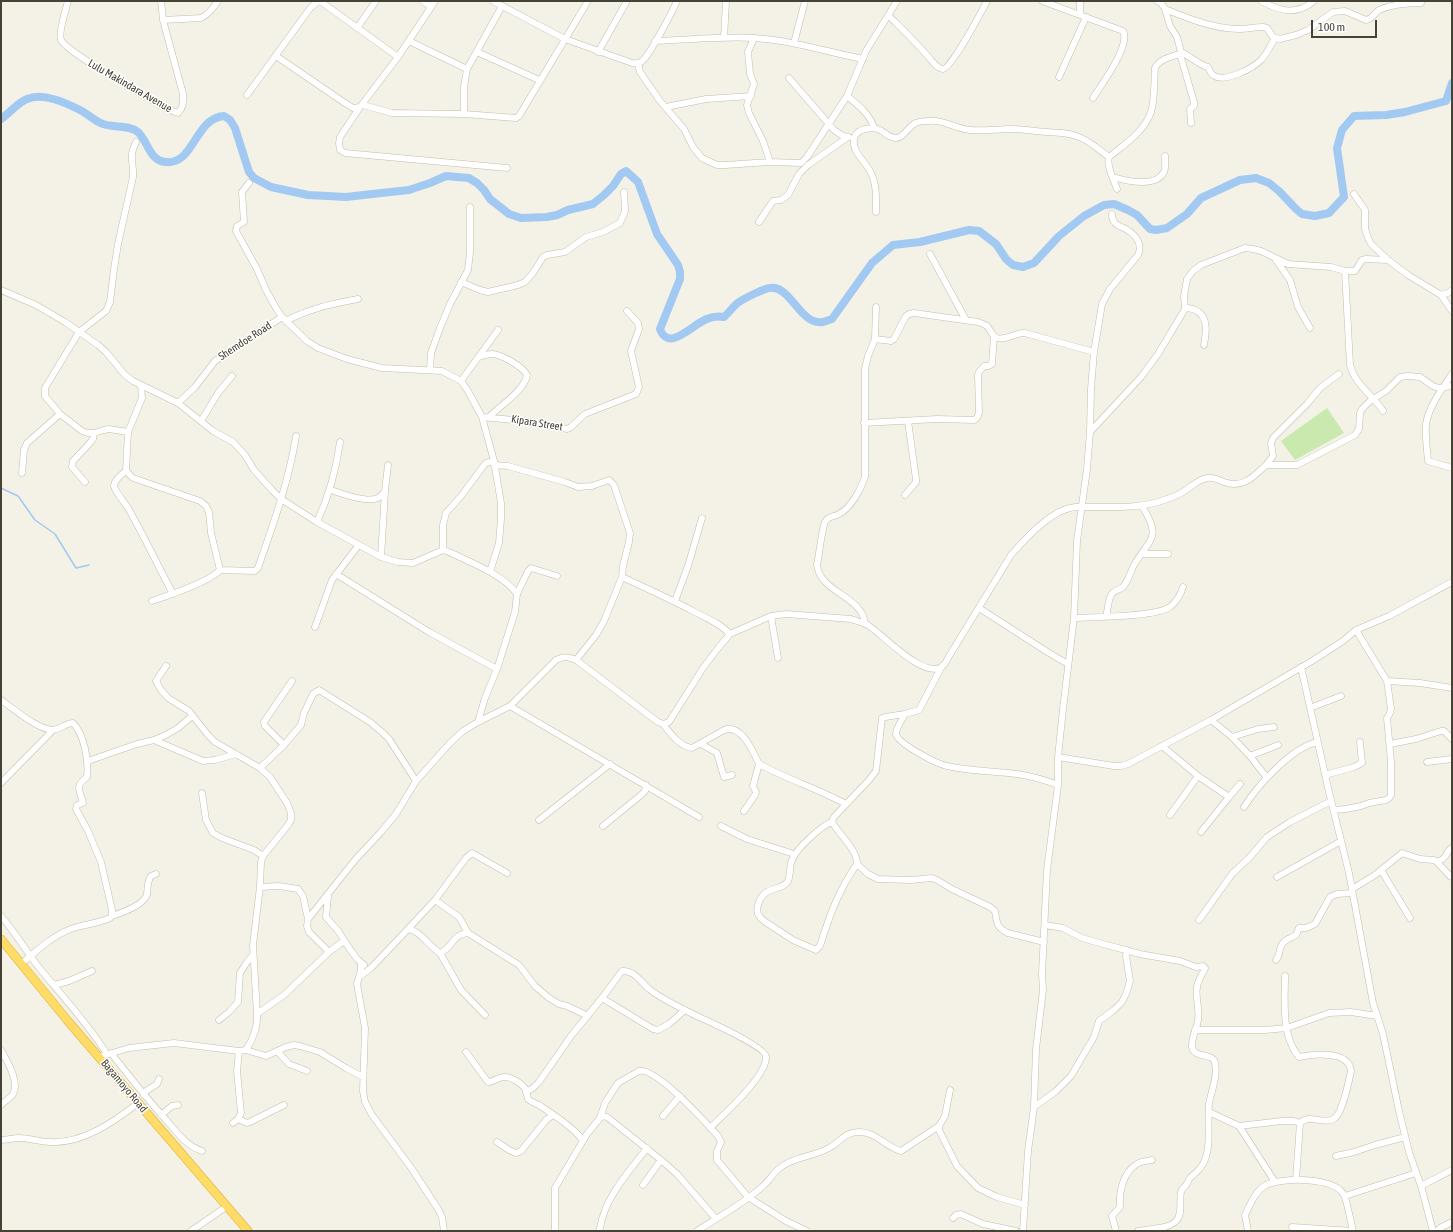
<!DOCTYPE html>
<style>
body{margin:0}
#map{position:relative;width:1453px;height:1232px;overflow:hidden;background:#f4f1e7;font-family:"Asap Condensed",sans-serif}
canvas{display:block}
.frame{position:absolute;inset:0;border:2px solid #474236;pointer-events:none}
.scale{position:absolute;left:1311px;top:20px;width:66px;height:18px;box-sizing:border-box;border:2px solid #474236;border-top:0;padding-left:5px;font-size:12px;line-height:14px;white-space:nowrap;color:#474236;-webkit-text-stroke:3px #fff;paint-order:stroke}
</style>
<div id="map">
<canvas width="1453" height="1232"></canvas>
<div class="frame"></div>
<div class="scale">100 m</div>
</div>
<script>
const ctx = document.querySelector('canvas').getContext('2d');
ctx.lineJoin = 'round';
function fill(path, color) {
  ctx.fillStyle = color;
  ctx.fill(path, 'evenodd');
}
function trace(path, color, width, dash) {
  ctx.strokeStyle = color;
  ctx.lineWidth = width;
  ctx.lineCap = dash ? 'butt' : 'round';
  ctx.setLineDash(dash || []);
  ctx.stroke(path);
}
function drawText(font, color, halo, rows, align = 'center') {
  ctx.font = font + ' "Asap Condensed",sans-serif';
  ctx.lineWidth = 3;
  ctx.setLineDash([]);
  ctx.textBaseline = 'middle';
  ctx.strokeStyle = halo;
  ctx.fillStyle = color;
  for (const [text, x, y, turn = 0] of rows) {
    ctx.save();
    ctx.translate(x, y);
    ctx.rotate((+turn || 0) * Math.PI / 180);
    ctx.textAlign = isNaN(turn) ? turn : align;
    if (halo) ctx.strokeText(text, 0, 0);
    ctx.fillText(text, 0, 0);
    ctx.restore();
  }
}
fill(new Path2D(`
 M1327,408L1344,433L1295,460L1281,441Z`), '#c9e9af');
trace(new Path2D(`
 M1,488L18,496L35,520L55,534L76,568L89,565`), '#a2c9f1', 1.5);
trace(new Path2D(`
 M1,119C10,113 17,103 27,99C43,92 66,103 80,110C88,114 94,121 103,124C114,128 130,125 138,132C148,141 149,161 166,162C194,165 195,118 224,116L230,120L235,128L249,172L254,178L271,187L308,195L346,197L381,193L409,190L430,183L446,176L457,177L469,178L477,183L484,190L490,199L509,214L521,218L547,217L557,215L568,210L593,204L604,195L613,186L621,174L626,171L638,182L657,234L678,265L680,272V279L660,329C662,335 667,340 674,338C691,333 703,313 724,317C729,313 733,306 739,302C745,298 765,288 770,288C791,285 800,326 823,322C826,321 829,320 832,319L872,263L893,245L920,242L969,230L979,231L996,244L1006,259L1013,265L1023,267L1034,263L1059,236L1084,216L1104,205L1114,204L1128,210L1137,215L1150,229L1156,230L1167,228L1187,214L1201,198L1240,180L1256,178L1269,183L1279,191L1296,209L1302,214L1315,216L1329,213L1344,197L1337,148L1342,130L1354,116L1386,115L1405,112L1446,101L1452,83`), '#a2c9f1', 8);
const minor = new Path2D(`
 M68,1C66,9 58,33 61,40C66,52 149,98 165,108L178,113C184,107 183,102 183,94L163,20L161,1
 M320,1L398,57
 M423,1L431,7
 M493,1L565,39L632,63C635,63 638,64 641,62C649,57 672,12 677,1
 M1042,1L1123,31C1131,46 1101,85 1093,98
 M1080,1V15
 M1261,1C1280,11 1296,16 1314,1
 M1165,9C1187,18 1214,29 1239,29C1247,29 1255,27 1263,27L1267,28L1273,37L1280,39L1296,35L1308,30L1333,12L1345,11L1366,20C1373,19 1374,13 1379,10C1392,4 1407,3 1421,3
 M889,16C903,30 918,44 931,60C934,63 938,69 943,69C951,69 982,11 987,1
 M163,20L201,18C209,14 213,8 218,1
 M357,28L376,1
 M724,38L726,1
 M754,38L748,52L750,74L754,84L747,105L749,113L763,141L770,162
 M409,41L467,69
 M655,41C687,40 723,36 754,38C791,40 827,52 863,59
 M794,43L805,1
 M477,52L539,80
 M598,52L627,1
 M1181,52C1190,56 1199,65 1208,67C1209,69 1211,74 1213,75C1224,84 1253,68 1261,60C1267,54 1270,45 1275,39
 M1180,54L1194,102V106L1190,109L1191,123
 M276,56L345,103L353,108L360,107L398,57L435,1
 M638,63L640,72L660,101L684,129L693,147L702,158L717,165H725L770,162L801,163L807,157L847,96L866,51L897,1
 M1059,77L1086,17
 M789,78L834,130L843,136L849,137
 M247,95L311,7L319,1
 M847,96C859,106 869,113 874,128
 M363,105L392,113L464,114L516,118L519,116L588,1
 M360,107L340,137L339,143L340,150L345,153L507,168
 M666,107L706,99L751,96
 M464,114V87L467,69L502,6
 M1113,177C1126,181 1156,188 1164,172C1166,168 1165,160 1165,156
 M249,183L242,192L244,222L237,226L236,231L257,269L266,290L276,308L282,317L307,341L318,348L347,359L382,368L442,371L461,381L468,391L482,417L494,461L501,503V519L499,543L490,572
 M1117,189C1114,180 1106,166 1109,157C1125,144 1144,132 1151,112C1155,100 1154,81 1155,68C1159,59 1171,57 1180,54L1181,52L1177,37L1170,26L1165,9L1161,3L1157,1
 M1354,194L1365,210V229L1368,238L1371,244L1388,260L1408,275L1441,295L1452,311
 M876,212C876,200 877,185 871,173C866,161 849,151 855,136C857,132 861,130 865,129C884,125 882,136 895,138C903,139 908,127 914,124C918,121 924,121 929,121C943,119 956,129 970,130C984,131 998,129 1012,129C1024,129 1034,131 1046,132C1057,133 1068,132 1079,137C1090,141 1099,150 1109,157
 M759,222L773,201L781,200L788,195L799,174L808,165L848,137
 M930,254L966,320
 M1276,260L1290,280L1298,307L1310,328
 M1345,271L1350,365C1355,385 1372,394 1383,411
 M461,282L480,290L488,292L518,285L525,282L533,273L543,257L547,255L565,252L586,237L603,232L620,223L625,211L624,192
 M1,290L36,305L65,322L98,345L106,352L125,375L133,381L178,403L213,431L233,442L245,455L254,470L272,490L281,499L317,522L381,557L398,562L413,563L443,550L449,552C470,562 504,575 517,594L515,612L497,669L485,698L478,722
 M1441,295L1448,293L1452,290
 M1185,309L1184,296L1187,279L1193,271L1201,265L1245,248L1253,249L1261,251L1288,264L1331,267L1345,271H1355L1362,260L1366,259L1388,260
 M287,320C312,308 331,304 358,299
 M875,339L891,341L894,339L906,316L909,314L914,313L978,322C981,323 984,324 987,326C991,330 992,337 997,338C1007,341 1015,332 1025,333L1094,352
 M479,357C483,356 487,354 491,354C500,353 523,367 527,375C525,390 501,405 490,416
 M430,370L431,353L440,328L450,304L468,270L470,252V207
 M1452,374C1442,389 1429,406 1426,424C1425,436 1427,449 1428,461L1452,468
 M461,381L498,330
 M141,385L142,398L128,432L126,471L133,478L200,501L206,506L209,512L211,533L220,570C211,581 167,596 152,601
 M178,403L195,387L215,361L282,317
 M482,417L524,421L567,429L571,427L585,414L636,394L639,387L631,351L639,329L638,323L627,311
 M201,421L218,393L232,376
 M864,423L937,419L974,420L977,418L979,413L978,375L979,372L984,366H988L992,364L994,337
 M128,432L109,429L104,430L94,433H88L82,431L60,414L45,396V388L79,332L106,311L110,302L114,269L118,244L133,177C134,161 128,158 136,142
 M1090,432L1141,377L1158,354L1185,309L1188,308C1209,311 1207,330 1204,345
 M494,465L508,466L565,482L578,487L592,486L609,480L614,485L630,533L629,542L623,566L622,577L604,621L596,635L576,660
 M1266,465L1273,456L1271,443L1273,438L1307,404L1320,388L1339,374
 M126,471C122,474 115,479 114,485C113,489 125,503 128,508C144,536 158,566 173,594
 M22,473L24,450L27,443L60,414
 M85,482L72,467L73,461L90,443L93,439L94,433
 M331,490C342,494 367,503 378,498C381,496 383,494 385,491
 M905,495L916,482V479L908,421
 M317,522C329,496 336,471 340,442
 M443,550V525L446,513L462,495L484,465L486,463L494,461
 M1142,554H1168
 M381,557L385,491L388,465
 M220,570L255,571L258,568C273,525 289,481 296,436
 M336,574L429,632L497,669
 M622,577C646,588 670,599 693,611C706,618 720,623 730,634
 M517,594L528,571L531,568L557,576
 M675,601L688,566L702,518
 M979,608L1049,653L1068,664
 M771,616L778,658
 M1106,616C1108,610 1108,601 1111,595C1113,591 1119,590 1123,587C1128,581 1131,571 1134,565C1151,537 1162,538 1142,506
 M1074,618C1094,617 1156,617 1170,607C1176,602 1181,594 1183,587
 M865,624C863,596 820,593 817,565C819,556 822,528 825,522C828,516 834,517 839,514C851,508 861,489 865,477V369L868,356L875,339L876,307
 M315,627L332,580L358,546
 M166,666L156,681L161,690L168,698L189,711L208,735L215,742L260,768L270,777L287,803L291,813V820L288,825L263,856L261,862L260,887L253,945L257,1014
 M1301,667L1329,792L1349,873L1373,1003L1383,1034L1399,1111L1409,1152L1421,1186L1433,1231
 M1387,681L1420,683L1452,688
 M1,700C14,709 37,729 52,730C60,730 65,723 73,723C84,734 89,761 87,777C74,787 80,790 83,803L77,805L76,809L88,831L101,862L112,910V916L110,918C97,924 84,924 71,929C52,936 36,951 21,964
 M510,706L699,817
 M1310,708L1341,696
 M905,714C902,720 896,728 896,734C898,744 937,764 947,766C969,771 994,771 1017,774C1031,776 1045,780 1058,785
 M1211,720L1232,737L1250,756L1267,778
 M663,724C670,733 679,746 692,748L724,730C741,723 753,751 759,764L753,786L756,792L755,795L744,811
 M1232,737L1258,729L1274,727
 M154,740L203,761L215,760L236,754
 M701,744L717,753L724,777L732,775
 M1390,744L1416,739L1441,731H1444L1452,739
 M284,745L265,726L264,722L292,681
 M1162,746L1198,776L1229,797L1240,784
 M1250,756L1278,745
 M1058,757L1114,766H1121L1128,764L1211,720L1312,661L1343,641L1356,630L1389,616L1452,582
 M88,761L137,744L154,740L166,735L178,728L192,716
 M1427,762L1452,759
 M759,764C787,779 818,789 846,804
 M260,768L284,745L301,725L304,713L313,694L319,690L370,722L383,733L389,739L416,781
 M1325,775L1354,767L1362,763L1360,742
 M1,783L53,730
 M202,793L206,820L213,833L222,838L254,850L263,856
 M1244,807C1258,785 1292,747 1318,742
 M1334,810L1346,809L1361,806L1369,803L1386,800L1389,798L1391,795V762L1387,718L1390,713L1391,709L1387,681L1356,630
 M1170,815L1198,776
 M539,820L610,764
 M832,822C821,826 796,849 792,860C789,866 791,874 788,881C782,892 764,884 758,905C756,912 758,916 764,921L793,940L816,950L820,946C829,917 839,889 857,864C858,851 839,834 832,822L834,817L869,780L876,771L882,718L885,717L905,714L919,710L942,666
 M603,826L641,795L645,791L646,785
 M721,826L747,839L794,854
 M1201,832L1229,797
 M1437,862C1450,857 1444,852 1452,848
 M857,864L868,874L878,879L911,880L932,878L937,880L952,889L990,907L995,911C997,923 996,927 1008,933L1044,942
 M1381,870L1410,918
 M1277,877L1341,841
 M260,887L279,886L298,889L303,896L308,919
 M1352,889L1375,875L1402,853L1420,859L1434,860L1437,862L1450,876L1452,877
 M328,896L326,917L339,932L345,942
 M435,900L459,917L468,933L519,965L535,986L549,998L559,1004L567,1006L588,1016
 M1,916C16,933 27,953 41,970C64,998 88,1024 107,1054
 M112,916C121,913 145,905 147,894C148,888 147,881 151,876L156,874
 M1199,920L1232,874L1250,857L1267,837L1290,822L1331,801
 M1045,925L1063,928L1082,938L1096,942L1140,954L1180,961L1196,967L1203,966L1205,968C1203,974 1198,979 1197,987C1195,998 1200,1009 1198,1020C1197,1029 1191,1038 1192,1047C1194,1059 1213,1052 1215,1063C1218,1077 1211,1091 1209,1104C1207,1123 1212,1148 1203,1164C1200,1170 1195,1173 1190,1178C1188,1180 1188,1183 1186,1185C1184,1188 1182,1188 1181,1192C1179,1201 1183,1215 1176,1221C1167,1230 1150,1228 1138,1231
 M408,929L435,900L466,858L472,853L507,873
 M329,952L341,943L345,942L357,959L364,965
 M440,953L461,990L485,1015
 M1276,960C1281,955 1278,947 1284,942C1287,938 1292,938 1296,935L1299,928H1306L1315,924L1330,897L1337,894L1352,893
 M361,964V970L357,984L365,1028L363,1091L365,1102L372,1115L412,1169L438,1209L442,1217L444,1231
 M1285,976C1285,1002 1281,1036 1299,1057C1313,1054 1349,1050 1351,1071C1349,1081 1342,1113 1335,1118C1326,1126 1309,1113 1300,1123L1296,1180
 M359,977L371,968L408,929C421,931 428,946 440,953C453,948 452,934 468,933
 M54,985L69,981L92,971
 M602,998L653,1029L658,1030L669,1024L685,1010
 M219,1020L229,1012L238,1002L240,973L247,962L253,955
 M1195,1030H1265L1287,1028L1329,1013L1351,1012L1377,1016
 M1,1050C7,1061 20,1082 13,1094C10,1098 5,1101 1,1105
 M246,1050L266,1056L286,1047L294,1045L300,1046L320,1052L346,1068L363,1077
 M277,1051L289,1064L307,1071
 M466,1052L488,1082C494,1082 498,1077 504,1077C510,1076 523,1084 526,1090C527,1092 527,1096 528,1099C531,1102 535,1103 539,1105C554,1115 571,1126 583,1140
 M111,1053C129,1076 147,1099 167,1121C178,1133 185,1145 202,1151
 M99,1057L129,1048L174,1043L239,1051L246,1050C253,1040 258,1026 257,1014L284,995L329,952L309,932L307,926L308,919L355,860L381,832L396,814L416,781L450,743L463,731L478,722L510,706L556,660C564,656 569,657 576,660L658,722L663,724L669,722L703,668L719,647L730,634L771,616L786,614L851,619C856,621 861,622 866,624C882,633 924,681 943,666C945,664 947,660 948,658L1011,555C1024,540 1050,512 1070,508C1078,506 1087,507 1094,507C1116,507 1137,508 1158,502C1168,499 1178,496 1186,490C1193,485 1198,480 1207,478C1213,477 1219,480 1224,482C1243,489 1253,477 1266,465H1297L1355,435L1359,429L1360,413L1362,409L1370,401L1386,391L1400,377L1408,376L1420,377L1433,386L1439,388L1452,386
 M950,1090L945,1116L939,1126V1130L957,1166L978,1188L997,1197L1025,1205
 M526,1092L533,1088L539,1082L571,1036L602,998L622,971C634,970 640,981 649,989C663,1000 683,1009 699,1017C710,1022 766,1047 766,1057C767,1076 723,1115 710,1128
 M144,1095L146,1091L157,1084L159,1079
 M1034,1107L1055,1092L1071,1076L1094,1037L1099,1021L1114,1010L1122,1002L1126,994L1130,981L1126,956L1127,950
 M1209,1112L1239,1126L1275,1182
 M161,1115L172,1106L178,1105
 M663,1116L680,1096
 M600,1118L605,1103L618,1083L639,1071C656,1067 706,1123 718,1136L721,1142L717,1151V1160L748,1197L786,1221L807,1231
 M238,1119L247,1123L250,1122L284,1105
 M233,1123L238,1119L241,1113L237,1071L239,1051
 M1239,1126L1282,1121H1294L1300,1123
 M1,1140C7,1140 13,1138 19,1138C30,1138 40,1142 50,1142C82,1144 114,1122 138,1103
 M497,1142L509,1150L516,1153L521,1151L547,1119L553,1115
 M1336,1156L1354,1152L1375,1145L1405,1137
 M643,1185L661,1160
 M1421,1186L1452,1170
 M1345,1196L1416,1173
 M953,1218L956,1215L961,1214L983,1224L1016,1231
 M1292,1227L1353,1231
 M191,1231L226,1207
 M555,1231V1188L587,1134L600,1118L603,1116L607,1117L661,1160L677,1174L716,1219
 M599,1231C601,1226 601,1221 603,1216C610,1192 632,1168 647,1148
 M697,1231C718,1217 743,1204 762,1187C769,1181 774,1172 781,1167C795,1156 813,1157 829,1148C842,1141 844,1132 860,1132C876,1132 887,1148 901,1151L939,1126
 M1023,1231L1028,1151L1034,1107L1036,1049L1043,990L1042,974L1047,870L1058,785V757L1063,709L1074,618L1077,541L1087,469L1090,432L1091,389L1094,352L1102,304L1110,289L1138,255C1143,244 1136,235 1126,229C1122,227 1118,226 1115,223C1113,221 1112,217 1112,214
 M1116,1231L1112,1216L1120,1207C1119,1192 1123,1172 1137,1164C1141,1161 1147,1161 1152,1160
 M1248,1231L1245,1215C1250,1205 1255,1191 1266,1185C1283,1177 1334,1177 1344,1195C1347,1201 1351,1223 1353,1231
 M1437,1231L1440,1228L1452,1222`);
const highway = new Path2D(`
 M1,939L67,1020L248,1231`);
trace(minor, '#c2bdac', 7);
trace(highway, '#dfb135', 9);
trace(minor, '#fff', 6);
trace(highway, '#ffdb67', 8);
drawText('11px', '#474236', '#fff', [
 ["Lulu Makindara Avenue",130,86,30],
 ["Shemdoe Road",245,341,-33],
 ["Kipara Street",537,423,9],
 ["Bagamoyo Road",124,1086,50]
]);
</script>
